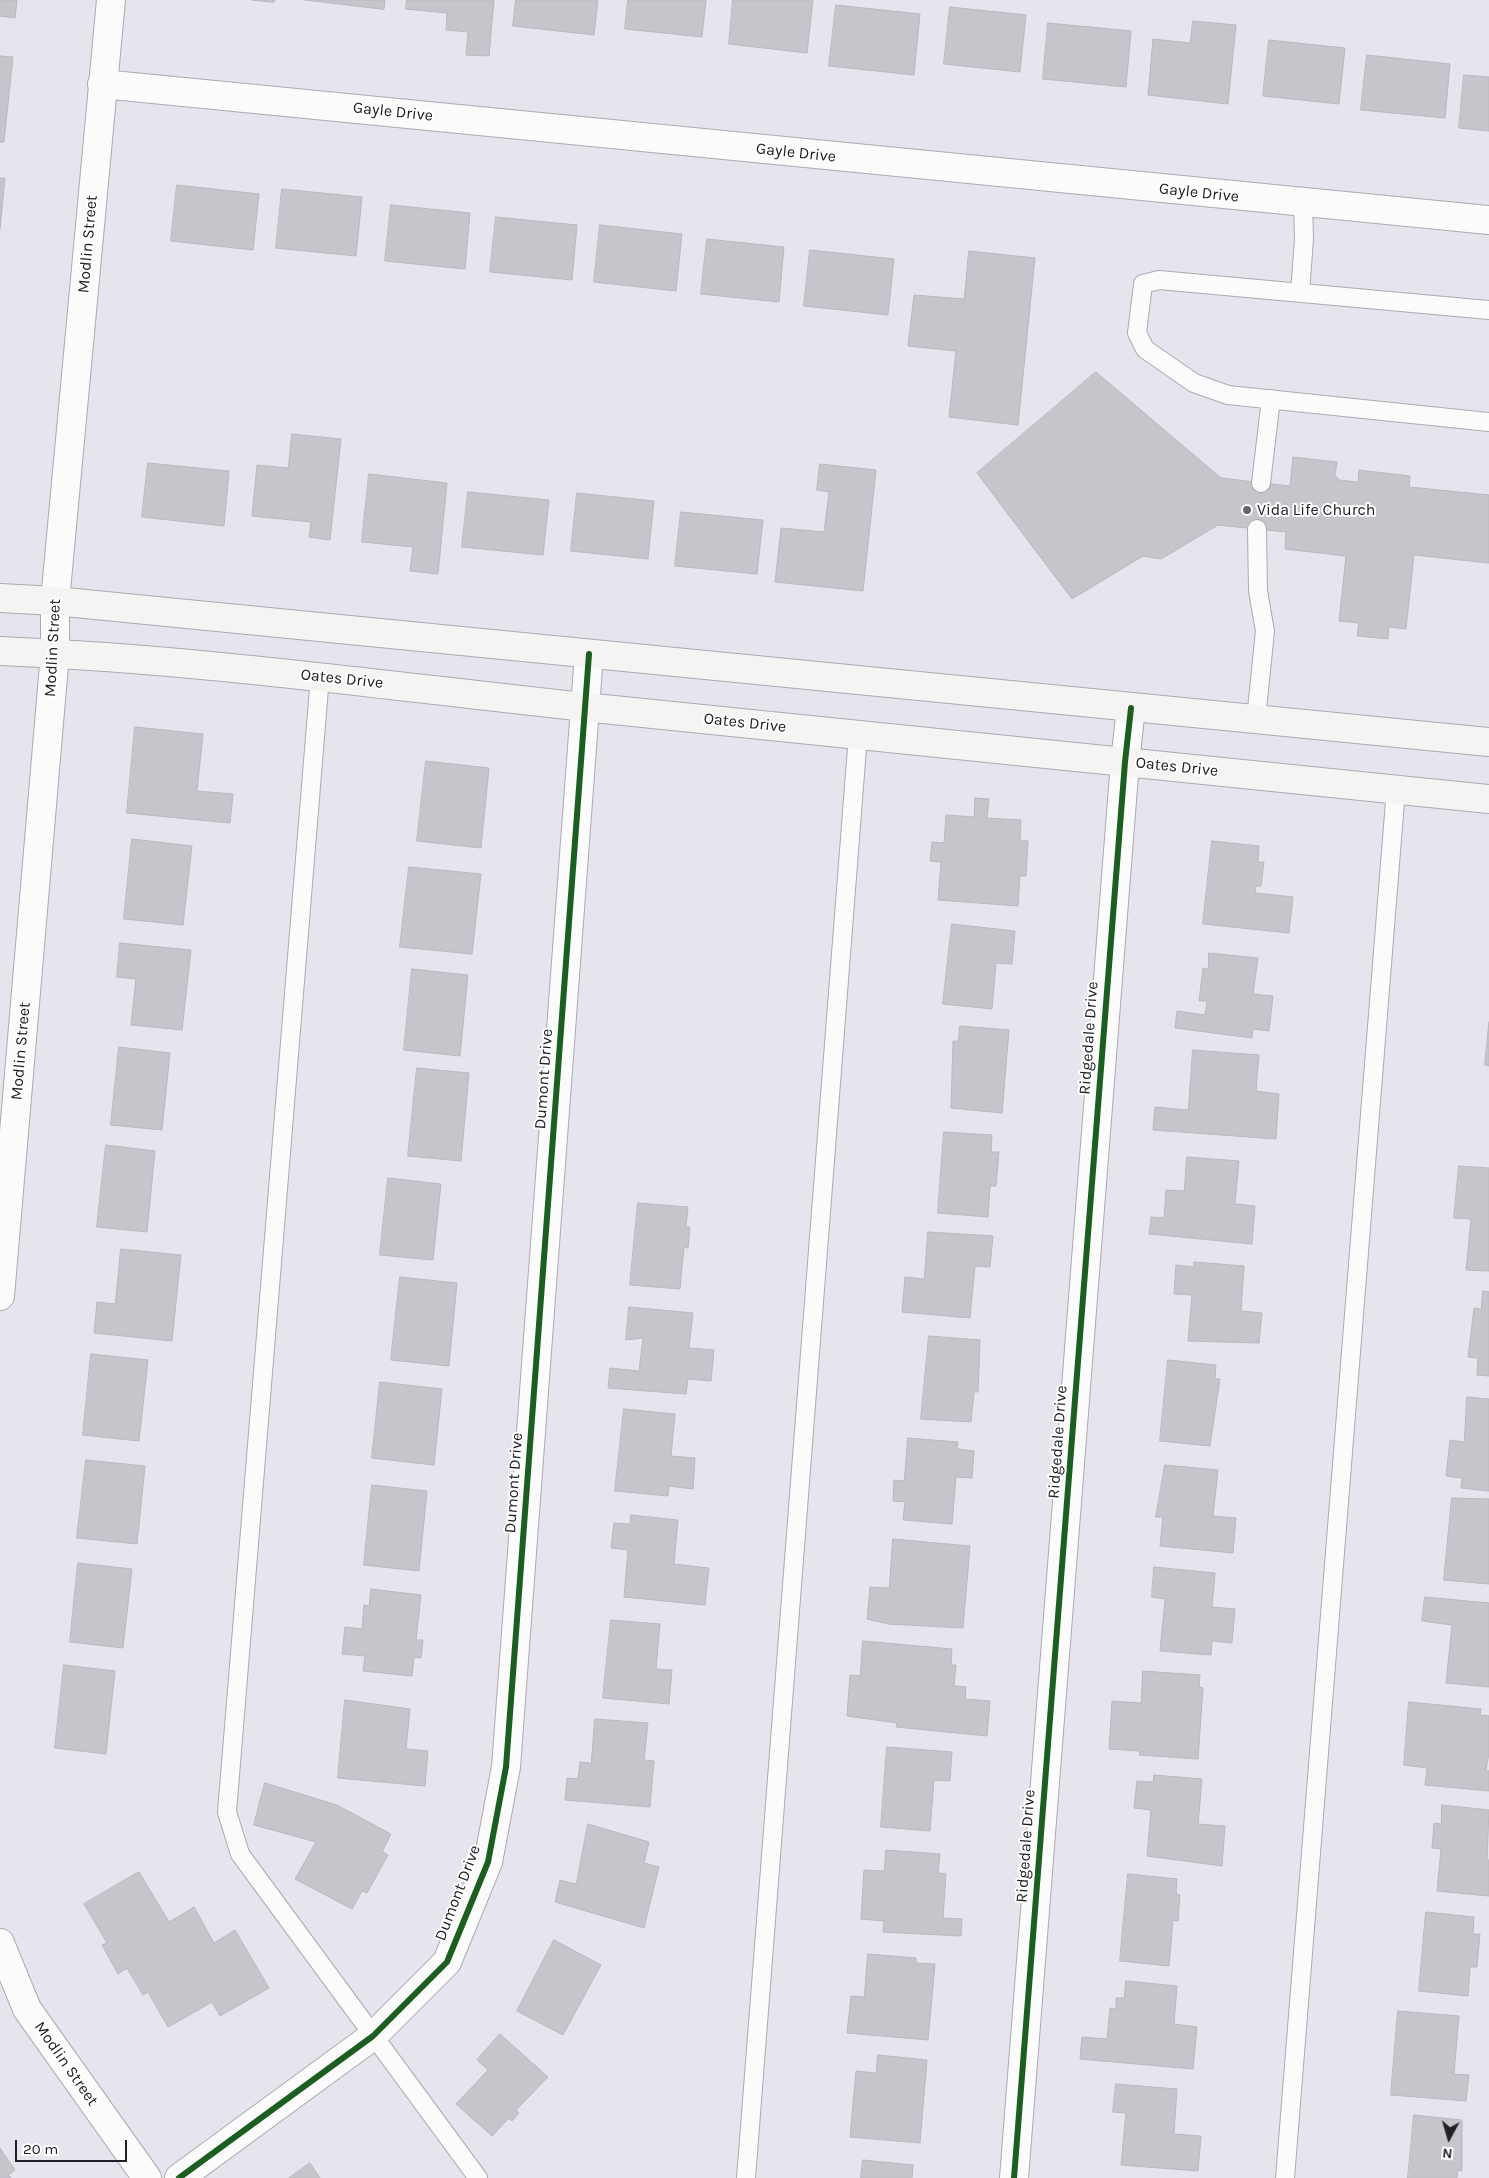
<!DOCTYPE html>
<style>
body{margin:0}
#map{position:relative;width:1489px;height:2178px;overflow:hidden;background:#e4e5ed;font-family:Karla,sans-serif}
canvas{display:block}
.north{position:absolute;left:1424px;top:2113px;width:50px;height:50px;-webkit-text-stroke:4px #fff;paint-order:stroke;rotate:186deg;font-size:14px;font-weight:700;line-height:20px;text-align:center;color:#202026}
.north::after{content:'';display:block;margin:auto;width:18px;height:22px;background:#202026;clip-path:polygon(50% 0,100% 100%,50% 72%,0 100%)}
.scale{position:absolute;left:15px;top:2140px;width:112px;height:22px;box-sizing:border-box;border:2px solid #202026;border-top:0;padding-left:6px;font-size:15px;line-height:18px;white-space:nowrap;color:#202026;-webkit-text-stroke:4px #fff;paint-order:stroke}
</style>
<div id="map">
<canvas width="1489" height="2178"></canvas>
<div class="north">N</div>
<div class="scale">20 m</div>
</div>
<script>
const ctx = document.querySelector('canvas').getContext('2d');
ctx.lineJoin = 'round';
function fill(path, color) {
  ctx.fillStyle = color;
  ctx.fill(path, 'evenodd');
}
function trace(path, color, width, dash) {
  ctx.strokeStyle = color;
  ctx.lineWidth = width;
  ctx.lineCap = dash ? 'butt' : 'round';
  ctx.setLineDash(dash || []);
  ctx.stroke(path);
}
function drawText(font, color, halo, rows, align = 'center') {
  ctx.font = font + ' Karla,sans-serif';
  ctx.lineWidth = 4;
  ctx.setLineDash([]);
  ctx.textBaseline = 'middle';
  ctx.strokeStyle = halo;
  ctx.fillStyle = color;
  for (const [text, x, y, turn = 0] of rows) {
    ctx.save();
    ctx.translate(x, y);
    ctx.rotate((+turn || 0) * Math.PI / 180);
    ctx.textAlign = isNaN(turn) ? turn : align;
    if (halo) ctx.strokeText(text, 0, 0);
    ctx.fillText(text, 0, 0);
    ctx.restore();
  }
}
const building = new Path2D(`
 M0,0H17L15,18L0,16Z
 M252,0H275L274,2Z
 M305,0H385L384,9Z
 M407,0H494L489,56L466,55L468,32L446,30L447,13L406,9Z
 M516,0H598L594,35L513,26Z
 M628,0H706L702,37L625,29Z
 M733,0H813L807,53L729,44Z
 M836,5L920,14L914,75L829,66Z
 M950,7L1026,15L1020,72L944,64Z
 M1193,21L1236,25L1228,104L1148,95L1153,39L1190,43Z
 M1048,23L1131,31L1126,87L1043,79Z
 M1269,40L1345,48L1339,104L1263,96Z
 M1367,55L1450,64L1445,118L1361,110Z
 M0,56L13,57L4,142H0Z
 M1464,75L1489,77V131L1459,128Z
 M0,178H5L0,229Z
 M177,185L259,194L253,250L171,241Z
 M282,189L362,197L356,256L276,248Z
 M391,205L470,213L465,269L385,261Z
 M496,217L577,225L572,280L490,272Z
 M600,225L682,234L676,291L594,282Z
 M707,239L784,247L779,302L701,294Z
 M810,250L894,259L888,315L804,306Z
 M969,251L1035,258L1018,425L949,417L956,351L908,346L914,295L964,299Z
 M1096,372L1221,478L1290,486L1293,457L1337,462L1335,475L1339,480L1358,482L1359,470L1410,476L1409,487L1489,495V563L1414,555L1406,629L1389,627L1388,639L1357,636L1359,623L1339,621L1346,556L1285,549L1286,532L1218,525L1161,559L1143,556L1072,599L977,473Z
 M292,434L341,439L330,540L309,537L311,522L252,516L257,465L288,468Z
 M148,463L229,471L224,526L142,517Z
 M820,464L876,470L863,591L775,582L781,528L824,532L829,492L817,490Z
 M369,474L447,483L438,574L410,571L413,547L362,542Z
 M468,492L549,500L543,555L462,547Z
 M577,493L654,501L648,559L571,551Z
 M681,512L763,520L757,574L675,566Z
 M135,727L203,734L197,791L233,794L230,823L127,813Z
 M426,761L489,768L481,848L417,841Z
 M975,798L989,799L987,818L1021,820L1020,840L1028,841L1026,876H1020L1018,906L938,900L941,862L930,861L932,842L944,843L946,815L974,817Z
 M132,839L192,846L183,925L124,919Z
 M1212,841L1259,846L1258,862H1264L1261,886H1256L1255,893L1293,897L1289,933L1203,924Z
 M409,867L481,874L472,954L400,947Z
 M952,924L1015,931L1012,964L996,963L992,1009L943,1004Z
 M120,943L191,950L182,1030L131,1025L136,979L117,977Z
 M1209,953L1258,958L1253,994L1273,996L1269,1031L1253,1029L1252,1038L1175,1028L1177,1011L1205,1015L1207,1001H1199L1203,968L1208,969Z
 M412,969L468,975L460,1056L404,1050Z
 M1489,1022V1066L1485,1065Z
 M960,1026L1009,1030L1002,1113L951,1108L953,1041H958Z
 M119,1047L170,1053L162,1130L111,1125Z
 M1193,1050L1259,1055L1256,1091L1279,1094L1276,1139L1153,1130L1155,1107L1188,1110Z
 M417,1068L469,1073L461,1161L408,1156Z
 M944,1132L992,1135L991,1152H999L996,1186H990L988,1217L938,1213Z
 M106,1145L155,1151L147,1232L97,1227Z
 M1187,1157L1239,1161L1235,1204L1255,1206L1252,1244L1149,1234L1151,1217L1164,1218L1166,1190L1184,1191Z
 M1459,1166L1489,1168V1271L1466,1270L1471,1219L1454,1218Z
 M388,1178L441,1184L433,1260L380,1255Z
 M638,1203L688,1207L686,1227H690L688,1248L684,1247L680,1289L630,1285Z
 M928,1232L993,1236L990,1267L975,1266L970,1318L902,1312L905,1277L924,1279Z
 M121,1249L181,1255L172,1341L94,1333L97,1302L115,1304Z
 M1194,1262L1244,1266L1241,1311L1262,1313L1259,1343L1188,1341L1192,1295L1174,1294L1176,1265L1194,1267Z
 M400,1277L457,1283L449,1366L391,1360Z
 M1483,1291L1489,1292V1376L1477,1375L1478,1358L1468,1357L1474,1308L1481,1309Z
 M629,1307L693,1313L689,1348L714,1350L711,1381L688,1379L686,1394L608,1388L610,1368L639,1371L643,1338L626,1340Z
 M929,1336L980,1340L978,1392H974L971,1422L921,1419Z
 M91,1354L148,1360L139,1441L83,1435Z
 M1168,1360L1216,1365L1215,1379H1220L1210,1446L1160,1441Z
 M380,1382L442,1389L434,1465L372,1458Z
 M1467,1397L1489,1399V1491L1461,1488L1462,1478L1446,1476L1450,1440L1464,1442Z
 M624,1409L675,1414L671,1456L695,1458L693,1489L669,1486L668,1496L615,1491Z
 M908,1438L958,1442L957,1449L974,1451L972,1478L956,1477L952,1524L903,1520L905,1502L893,1501L894,1480L904,1481Z
 M86,1460L145,1466L137,1544L77,1538Z
 M1165,1465L1218,1470L1213,1516L1236,1518L1233,1553L1160,1546L1163,1517H1156Z
 M372,1485L427,1491L419,1571L364,1565Z
 M1452,1498L1489,1499V1584L1444,1580Z
 M631,1515L678,1520L674,1564L709,1568L705,1605L624,1597L628,1550L611,1548L614,1523L630,1524Z
 M893,1539L970,1546L963,1628L888,1624L867,1619L870,1587L889,1588Z
 M78,1563L132,1569L123,1648L70,1642Z
 M1154,1567L1215,1573L1212,1607L1235,1609L1232,1643L1212,1641L1211,1655L1160,1651L1165,1599L1152,1597Z
 M371,1589L421,1595L416,1640H423L421,1658L414,1657L412,1676L363,1671L365,1656L342,1654L345,1627L362,1629L364,1605L369,1606Z
 M1425,1597L1489,1603V1687L1446,1683L1452,1625L1422,1621Z
 M611,1620L660,1624L656,1669L672,1670L669,1704L603,1698Z
 M863,1641L952,1649L951,1665H956L954,1686L966,1687L965,1699L990,1701L987,1736L896,1727L897,1723L847,1716L850,1675L860,1676Z
 M64,1665L115,1671L106,1754L55,1748Z
 M1143,1671L1200,1675L1199,1687L1203,1688L1198,1759L1139,1755L1140,1751L1109,1749L1112,1701L1141,1703Z
 M345,1700L410,1709L406,1749L428,1751L425,1786L338,1778Z
 M1409,1702L1481,1709L1480,1715L1489,1716V1753L1486,1770L1489,1771V1791L1425,1785L1427,1768L1404,1765Z
 M595,1719L648,1723L644,1760L654,1761L650,1807L565,1800L567,1778L578,1779L580,1762L591,1763Z
 M887,1747L952,1752L950,1781L934,1780L930,1831L881,1827Z
 M1154,1775L1202,1779L1198,1824L1225,1826L1222,1866L1147,1856L1151,1810L1134,1808L1137,1781L1153,1782Z
 M265,1783L337,1805L391,1834L382,1852L388,1855L367,1893L362,1891L352,1909L295,1879L316,1842L254,1825Z
 M1442,1805L1489,1810L1487,1860H1489V1896L1437,1891L1441,1849L1432,1848L1434,1823L1441,1824Z
 M588,1824L649,1842L644,1863L659,1867L644,1928L555,1902L560,1880L576,1884Z
 M886,1850L940,1854L938,1873L946,1874L943,1918L962,1919L961,1936L883,1932L884,1921L861,1919L864,1870L884,1871Z
 M139,1872L169,1922L194,1907L214,1943L235,1930L269,1988L220,2016L212,2002L168,2027L148,1992L143,1995L127,1968L118,1974L102,1945L107,1943L84,1904Z
 M1128,1874L1177,1879L1176,1894L1180,1895L1178,1921L1173,1920L1169,1966L1120,1961Z
 M1426,1912L1474,1917L1473,1934H1480L1477,1967H1470L1468,1996L1419,1991Z
 M554,1940L601,1965L563,2035L517,2011Z
 M868,1954L916,1958V1963L935,1964L928,2040L847,2033L851,1996L864,1997Z
 M1126,1981L1177,1986L1174,2024L1197,2027L1193,2069L1080,2059L1082,2037L1107,2039L1110,2008L1116,2009V1998H1124Z
 M1398,2011L1459,2016L1454,2074L1469,2075L1466,2101L1391,2095Z
 M500,2034L548,2077L516,2110L519,2113L512,2121L509,2118L492,2136L456,2104L488,2070L477,2060Z
 M878,2055L927,2060L920,2143L850,2137L856,2071L876,2073Z
 M1116,2084L1177,2089L1174,2134L1201,2136L1198,2171L1121,2165L1126,2113L1113,2112Z
 M1414,2115L1462,2120V2171L1458,2170L1457,2178H1408Z
 M0,2148L15,2170L8,2175L11,2178H0Z
 M863,2160L913,2165L912,2178H861Z
 M310,2163L320,2178H289Z`);
fill(building, '#c5c6cc');
trace(building, '#b8b9bf', 1);
const service = new Path2D(`
 M1300,293L1304,239L1303,203
 M1489,310L1159,280L1143,284L1137,333L1145,349L1194,383L1228,395L1489,422
 M1261,483L1271,399
 M320,676L227,1812L240,1854L478,2178
 M1256,719L1265,631L1258,591L1257,529
 M746,2178L858,735
 M1285,2178L1396,789`);
const minor = new Path2D(`
 M102,84L1489,220
 M0,1296L55,653
 M0,1943L27,2009L147,2178
 M179,2178L373,2036L447,1962L488,1862L506,1767L589,654
 M1014,2178L1125,762L1131,708`);
const tertiary = new Path2D(`
 M55,653V601L111,0`);
const secondary = new Path2D(`
 M0,598L55,601L1489,742
 M0,651C195,659 390,686 584,707C885,740 1187,768 1489,799`);
trace(service, '#aaaab0', 20);
trace(minor, '#aaaab0', 30);
trace(tertiary, '#aaaab0', 30);
trace(secondary, '#aaaab0', 30);
trace(service, '#fbfbfc', 18);
trace(minor, '#fbfbfc', 28);
trace(tertiary, '#fbfbfc', 28);
trace(secondary, '#f6f3f3', 28);
trace(new Path2D(`
 M179,2178L373,2036L447,1962L488,1862L506,1767L589,654
 M1014,2178L1125,762L1131,708`), '#1b5e20', 6);
for (const [x, y, r, color] of [
 [1247,510,5,"#65656c"]
]) {
  const dot = new Path2D();
  dot.arc(x, y, r, 0, 2 * Math.PI);
  ctx.fillStyle = color;
  ctx.fill(dot);
  trace(dot, '#fff', 2);
}
drawText('16px', '#202026', '#fff', [
 ["Gayle Drive",393,112,6],
 ["Gayle Drive",796,153,6],
 ["Gayle Drive",1199,193,6],
 ["Modlin Street",88,244,-85],
 ["Modlin Street",53,648,-87],
 ["Oates Drive",342,679,6],
 ["Oates Drive",745,723,6],
 ["Oates Drive",1177,767,6],
 ["Ridgedale Drive",1089,1038,-86],
 ["Modlin Street",21,1051,-85],
 ["Dumont Drive",544,1079,-86],
 ["Ridgedale Drive",1058,1442,-86],
 ["Dumont Drive",514,1483,-86],
 ["Ridgedale Drive",1026,1846,-86],
 ["Dumont Drive",458,1893,-69],
 ["Modlin Street",66,2064,55]
]);
drawText('16px', '#202026', '#fff', [
 ["Vida Life Church",1257,510]
], 'left');
</script>
